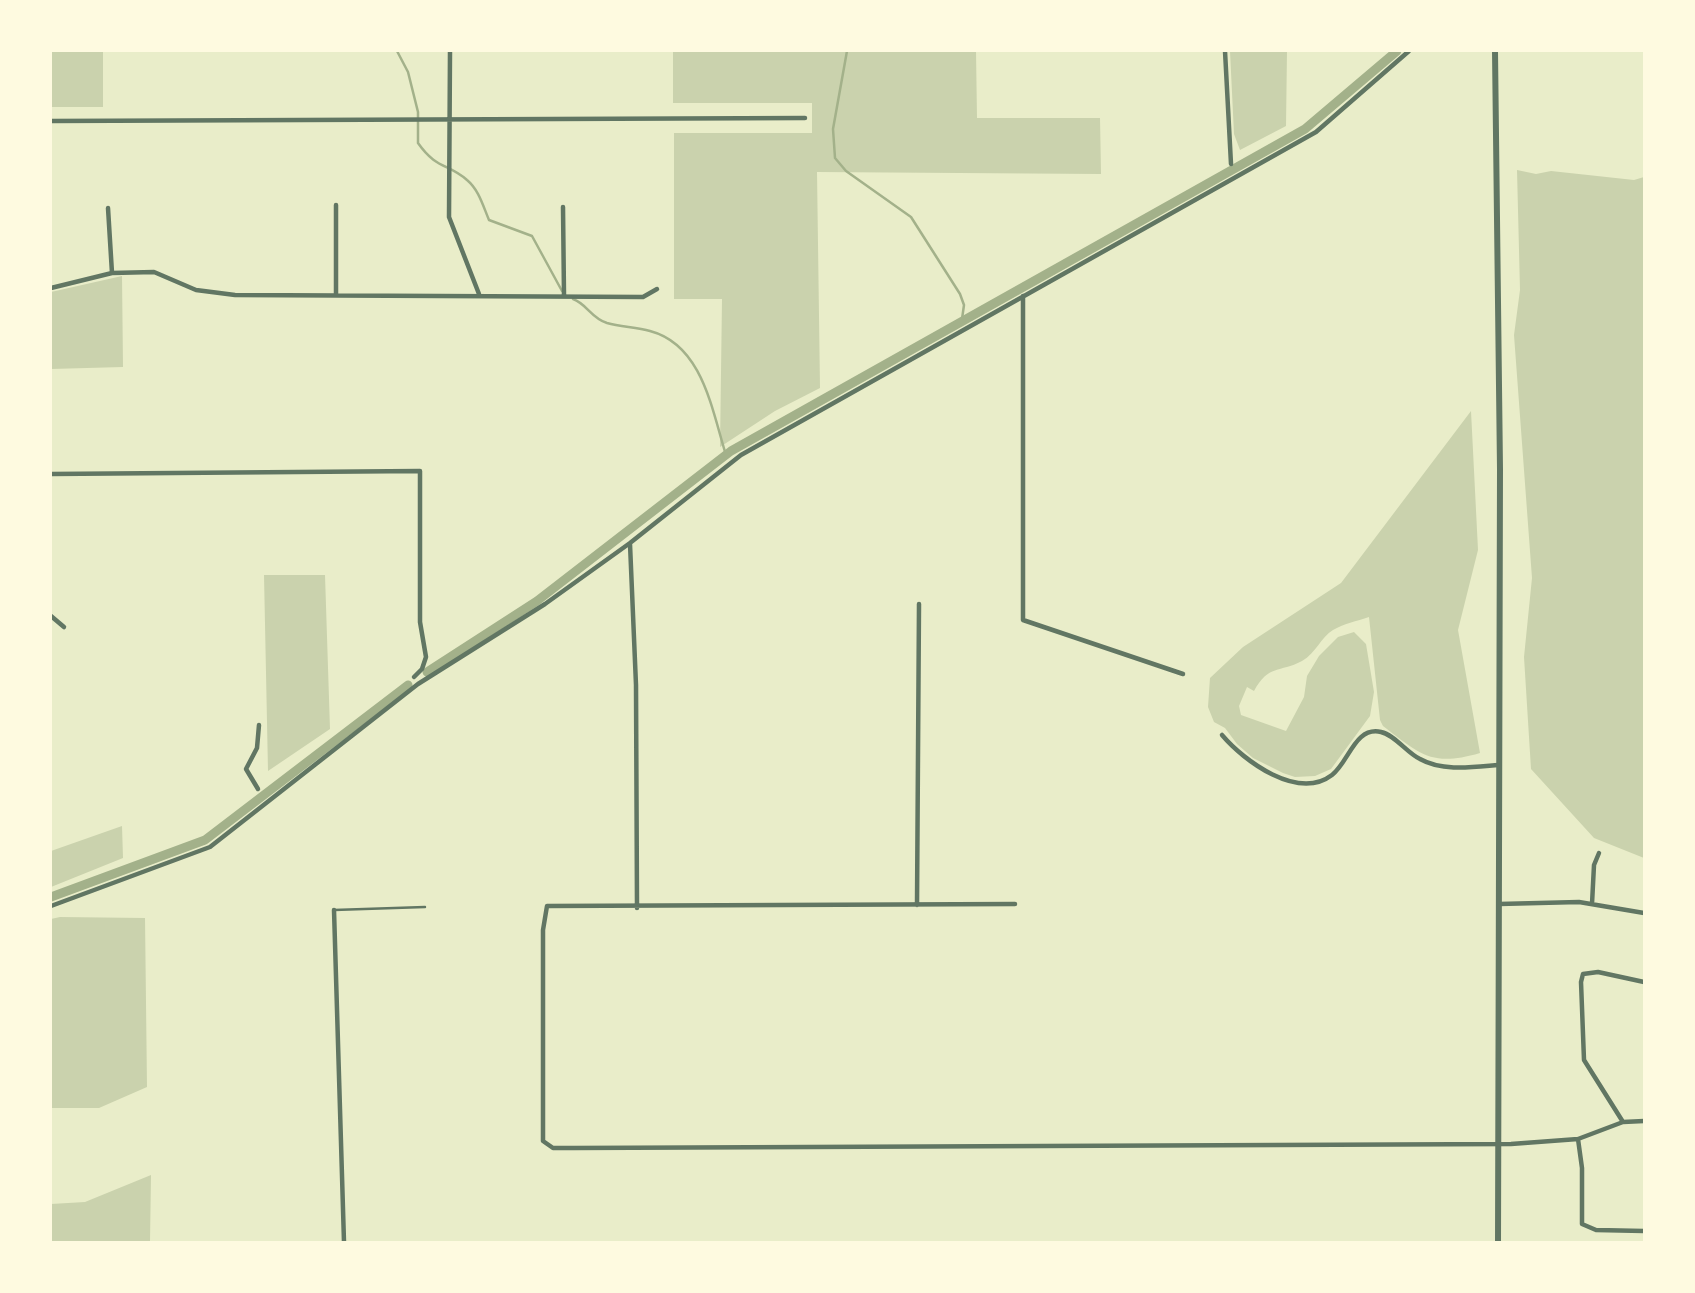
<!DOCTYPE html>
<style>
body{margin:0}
#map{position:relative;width:1695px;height:1293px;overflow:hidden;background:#e9edc9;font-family:Poppins,sans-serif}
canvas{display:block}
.frame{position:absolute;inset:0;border:52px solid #fefae0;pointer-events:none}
</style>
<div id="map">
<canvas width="1695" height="1293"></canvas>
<div class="frame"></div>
</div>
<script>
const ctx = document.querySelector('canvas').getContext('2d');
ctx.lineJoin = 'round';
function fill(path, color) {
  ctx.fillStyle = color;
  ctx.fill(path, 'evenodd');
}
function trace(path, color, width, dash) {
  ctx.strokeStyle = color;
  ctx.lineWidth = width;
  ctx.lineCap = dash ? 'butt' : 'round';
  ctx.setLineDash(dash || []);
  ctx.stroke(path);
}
fill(new Path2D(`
 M51,51H103V107H51Z
 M673,51H976L977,118H1100L1101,174L817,172L820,388L775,411L720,447L722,299H674V133H812V103H673Z
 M1230,51H1287L1286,126L1240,150L1234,134Z
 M1517,170L1536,174L1551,171L1634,180L1644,177V858L1594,838L1531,769L1524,657L1532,578L1514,335L1520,290Z
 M122,276L123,367L51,369V292Z
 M1471,411L1478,550L1458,630L1480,753C1432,767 1421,755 1383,726L1380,720L1369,617C1357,621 1343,624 1333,630C1321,637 1316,653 1302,661C1279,673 1269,664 1254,691L1247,687L1239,706L1241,715L1286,731L1304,697L1307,676L1319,656L1338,637L1354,632L1366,644L1374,692L1370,716L1331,769L1315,776L1295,777L1283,773L1253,758L1237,744L1225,728L1214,722L1208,707L1210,678L1243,647L1341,583Z
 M264,575H325L330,729L268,771Z
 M122,826L123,858L51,887V851Z
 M60,917L145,918L147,1087L99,1108H51V919Z
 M151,1175L150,1241L51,1242V1204L85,1202Z`), '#cad2ad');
trace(new Path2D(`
 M397,51L408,72L418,112V143C437,170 448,163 467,180C479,190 483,206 489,220L532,236L562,291
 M847,51L833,129L835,158L846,171L911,217L960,294L964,305L962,319
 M573,299C587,304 591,318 607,323C621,327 636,327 650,331C703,345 712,411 726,455`), '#a3b18a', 2.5);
trace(new Path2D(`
 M427,672L537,601L731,451L1305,129L1397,51
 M51,897L205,840L408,685`), '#a3b18a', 9);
trace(new Path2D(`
 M334,910L425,907`), '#617663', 2.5);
trace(new Path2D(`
 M450,51L449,217L479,294
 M1225,51L1231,164
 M51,121L805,118
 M563,207L564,295
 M108,208L112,273
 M51,288L112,273L154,272L196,290L235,295L643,297L657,289
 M336,295V205
 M1023,296V620L1183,674
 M51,474L420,471V622L426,657L422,669L414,677
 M630,544L636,685L637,908
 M51,616L64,627
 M1222,735C1244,761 1298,801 1332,775C1349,762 1355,726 1381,732C1395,735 1407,753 1420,759C1443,772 1474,767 1499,765
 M258,789L246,769L257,748L259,725
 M1015,904L547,906L543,930V1141L553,1148H574L1511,1144L1578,1139L1623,1122L1644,1121
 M1499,904L1579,902L1644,913
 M1592,904L1594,865L1599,853
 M917,905L919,604
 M51,906L210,847L418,684L545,604L630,543L741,455L1316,132L1409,51
 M334,910L344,1242
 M1623,1122L1584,1060L1581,982L1583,974L1598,972L1644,982
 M1578,1139L1582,1168V1224L1596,1230L1644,1231`), '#617663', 4.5);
trace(new Path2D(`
 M1495,51L1500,469L1498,1242`), '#617663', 6);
</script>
